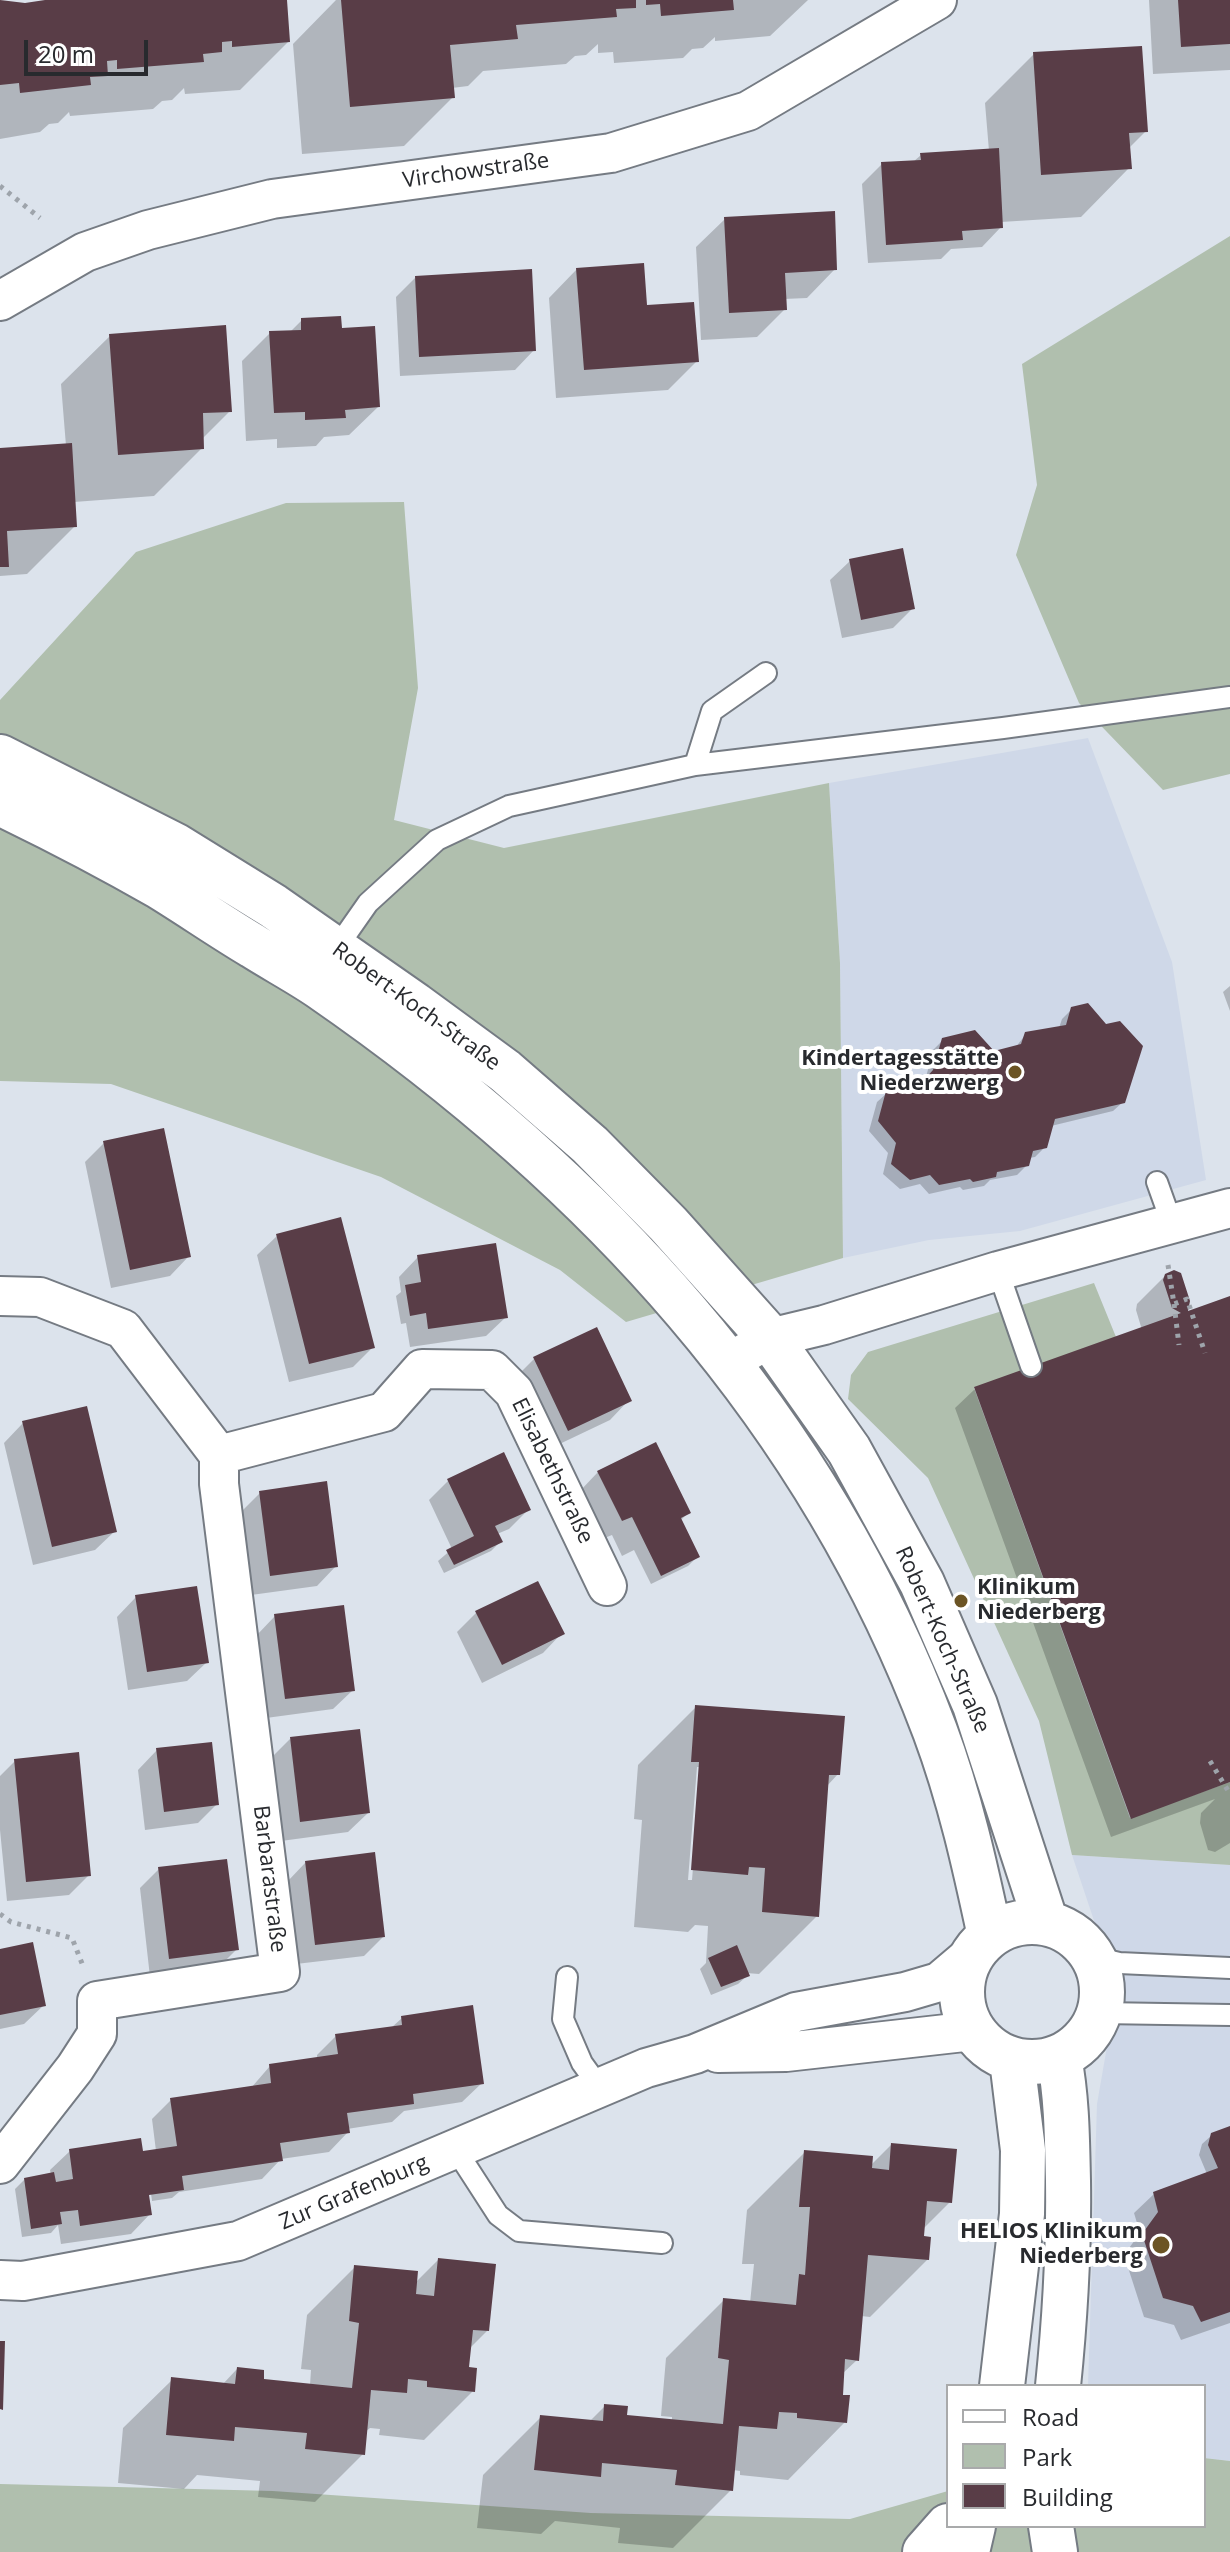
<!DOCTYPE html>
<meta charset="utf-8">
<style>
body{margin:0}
#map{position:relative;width:1230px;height:2552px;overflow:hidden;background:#dce3ec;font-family:"Open Sans",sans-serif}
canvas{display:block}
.legend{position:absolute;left:946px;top:2384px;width:260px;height:144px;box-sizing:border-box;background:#fff;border:2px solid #a9aaab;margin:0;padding:10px 14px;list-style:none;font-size:24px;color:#282a2e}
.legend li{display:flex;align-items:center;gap:16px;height:40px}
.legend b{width:40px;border:2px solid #a9aaab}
.scale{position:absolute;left:24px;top:40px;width:124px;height:36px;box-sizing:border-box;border:4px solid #282a2e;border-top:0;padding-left:10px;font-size:24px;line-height:28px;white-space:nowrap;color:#282a2e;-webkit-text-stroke:6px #fff;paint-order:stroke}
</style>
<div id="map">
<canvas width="1230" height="2552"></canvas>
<ul class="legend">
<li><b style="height:10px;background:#fff"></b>Road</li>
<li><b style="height:22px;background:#b0bfae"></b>Park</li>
<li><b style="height:22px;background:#593d47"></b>Building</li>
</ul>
<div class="scale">20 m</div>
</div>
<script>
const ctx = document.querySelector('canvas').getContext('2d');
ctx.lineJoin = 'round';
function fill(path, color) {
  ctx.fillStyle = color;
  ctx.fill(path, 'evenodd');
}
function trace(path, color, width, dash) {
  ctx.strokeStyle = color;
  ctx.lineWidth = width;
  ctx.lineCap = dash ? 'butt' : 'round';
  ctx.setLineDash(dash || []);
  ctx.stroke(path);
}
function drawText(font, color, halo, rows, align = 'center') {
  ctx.font = font + ' "Open Sans",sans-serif';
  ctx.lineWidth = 8;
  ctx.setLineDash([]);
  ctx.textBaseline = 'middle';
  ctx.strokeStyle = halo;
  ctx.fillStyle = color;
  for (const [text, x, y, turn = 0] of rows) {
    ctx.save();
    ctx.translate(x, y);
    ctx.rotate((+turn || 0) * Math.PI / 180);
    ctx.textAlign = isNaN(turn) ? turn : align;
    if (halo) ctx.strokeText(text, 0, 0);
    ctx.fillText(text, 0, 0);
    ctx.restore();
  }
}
fill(new Path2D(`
 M1088,738L1172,962L1206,1180L1020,1231L929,1240L843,1258L840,963L829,783Z
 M1072,1855L1230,1865V2461L1204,2458V2386H1088L1097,2104L1117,1989Z`), '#cfd8e8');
fill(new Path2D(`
 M1230,236V774L1163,790L1079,703L1016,555L1037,485L1022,364Z
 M404,502L418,688L394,820L504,848L829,783L840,963L843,1258L626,1322L560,1270L381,1177L111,1084L0,1081V700L136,552L286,503Z
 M1094,1283L1116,1337L974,1388L1130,1818L1230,1782V1865L1072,1855L1039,1721L928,1478L848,1399L851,1375L868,1352Z
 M1204,2458L1230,2461V2552H0V2484L273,2491L591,2513L850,2519L948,2491V2526H1204Z`), '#b0bfae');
fill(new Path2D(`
 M65,0H285L288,42L240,90L185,94L184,88L172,100L162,101L153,109L70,116L69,112L58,123L49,124L40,132L0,139V2L25,5Z
 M336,0H808L770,36L715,41V37L703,48L692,49L683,58L614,63L613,52L598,53V44L586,55L575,56L566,64L483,71L468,86L452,88L453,97L404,146L302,154L293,44Z
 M1149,0H1230V70L1153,74Z
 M1034,54L1146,131L1128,149L1129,168L1081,217L1001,222V227L982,247L951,249L941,259L868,263L862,184L882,164L913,162L921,155L989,151L985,103Z
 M725,219L835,269L807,298L784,299L785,309L757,337L701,340L696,247Z
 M577,269L645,307L696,362L668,390L556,398L549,298Z
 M415,278L534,350L515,370L400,376L396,297Z
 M302,320L340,330L378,407L349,435L324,437L316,446L277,448V439L246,441L242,361L270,333L290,332Z
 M110,336L230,411L202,439V448L154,496L74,502L75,526L27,574L0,576V450L66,446L61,384Z
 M850,561L912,609L893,628L842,638L830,580Z
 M1230,986V1011L1223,992Z
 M1072,1009L1123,1102L1113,1111L1051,1126L1045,1147L1035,1157L1029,1158L1027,1165L1017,1175L990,1180L984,1186L963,1190L960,1187L929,1194L920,1184L900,1189L883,1174L888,1153L869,1131L877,1102L887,1093L925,1081L933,1050L943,1040L993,1053L1015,1048L1026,1034L1059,1028L1062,1019Z
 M104,1143L189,1256L170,1276L111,1288L85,1162Z
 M277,1236L373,1347L353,1367L289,1382L257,1255Z
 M418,1257L506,1317L486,1336L410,1347L406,1323L401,1324L396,1296L401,1292L399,1277Z
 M1166,1275L1187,1310L1180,1316L1230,1299V1843L1215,1852L1208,1850L1200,1823L1201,1813L1215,1799L1111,1837L955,1408L975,1389L1142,1330L1136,1310L1137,1304Z
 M534,1359L629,1400L610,1420L549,1449L515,1378Z
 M23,1423L115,1531L95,1550L33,1565L4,1443Z
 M598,1472L688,1513L680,1521L697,1557L688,1566L651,1584L634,1550L622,1556L612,1535L602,1539L579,1492Z
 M449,1480L529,1509L509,1529L497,1534L500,1542L491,1551L444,1573L438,1561L452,1549L429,1500Z
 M260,1493L336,1566L317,1586L251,1595L241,1512Z
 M136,1597L207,1662L187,1681L128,1690L117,1617Z
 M476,1613L562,1633L543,1653L482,1683L457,1632Z
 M275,1616L353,1690L333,1709L266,1718L256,1636Z
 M696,1707L838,1774L827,1786L817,1916L759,1974L746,1973L748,1975L738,1984L711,1995L700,1969L706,1963L708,1926L695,1925L688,1932L634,1927L642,1820L634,1819L638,1765ZM697,1767H701L692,1880H688Z
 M290,1739L368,1813L348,1832L281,1841L271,1758Z
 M157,1750L217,1804L198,1823L145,1830L138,1770Z
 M15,1761L89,1875L69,1895L7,1901L0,1830V1776Z
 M306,1862L383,1937L364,1956L296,1964L287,1882Z
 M159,1869L237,1949L217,1969L150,1977L140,1888Z
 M0,1951L44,2005L24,2024L0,2029Z
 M402,2018L482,2083L462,2102L404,2111L392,2122L347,2129L348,2132L329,2152L281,2159L262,2179L179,2192L172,2198L152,2201L147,2165L150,2214L131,2234L61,2244L58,2225L51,2233L22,2237L15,2189L25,2179L51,2175L50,2170L70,2151L141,2153L156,2151L152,2119L171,2100L251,2088L270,2066L317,2059V2055L336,2036L391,2028Z
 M1230,2128V2323L1181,2340L1174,2325L1144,2317L1124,2255L1140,2233L1134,2213L1154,2194L1207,2174L1199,2155L1202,2144L1212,2135Z
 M891,2145L950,2202L922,2230L928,2259L870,2317L861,2316L857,2360L842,2374L841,2396L845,2422L788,2480L740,2475V2471L733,2470L731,2490L673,2548L618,2543L620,2528L555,2521L541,2534L477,2528L483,2475L541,2417L589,2422L605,2406L625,2417L672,2421V2417L661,2416L666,2358L724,2300L750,2303L754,2264H742L747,2210L805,2152L871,2165Z
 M438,2260L487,2331L469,2349L467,2369L473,2391L424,2440L379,2435L380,2429L370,2428L365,2432L363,2454L315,2502L258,2497L260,2481L197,2475L184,2489L118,2483L123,2428L172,2380L222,2385L237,2369L261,2381L310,2385L311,2370L301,2369L307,2315L355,2267L415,2283Z`), '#0003');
fill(new Path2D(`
 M0,0L25,3L45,0H287L290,42L232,47V41L222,42V52L203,54L204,62L117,69V60L107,61L108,76L90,77L91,85L20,93L19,83L0,85Z
 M341,0H636V8L616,9L617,17L516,25L518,39L450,45L455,98L350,107Z
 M646,0H733L734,10L661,16L660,4L646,5Z
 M1178,0H1230V44L1181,47Z
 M1142,46L1148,132L1129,133L1132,169L1041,175L1033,52Z
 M999,148L1003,228L962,231L963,240L886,245L881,162L921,160L920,153Z
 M835,211L837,270L785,273L787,310L729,313L724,217Z
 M644,263L647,305L694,302L699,362L584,370L576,268Z
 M532,269L536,351L419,357L415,276Z
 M341,316L342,328L375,326L380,407L345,410L346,418L305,420V412L274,413L269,331L301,330V318Z
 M226,325L232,412L203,413L204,449L118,455L109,334Z
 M72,443L77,527L7,531L9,567H0V448Z
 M903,548L915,609L861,620L849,559Z
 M1088,1003L1106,1024L1120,1021L1143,1046L1125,1103L1055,1119L1047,1148L1033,1151L1029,1166L997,1172L996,1177L973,1182L970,1179L939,1185L930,1175L910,1180L891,1164L896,1143L878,1121L886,1091L922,1082L933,1070L942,1038L975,1030L994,1051L1021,1044L1025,1032L1066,1025L1071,1007Z
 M164,1128L191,1257L130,1270L103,1141Z
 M341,1217L375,1348L309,1364L276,1234Z
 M496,1243L508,1318L428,1329L426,1313L410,1316L405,1285L421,1282L417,1255Z
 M1174,1270L1181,1273L1190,1301L1188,1311L1230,1296V1782L1131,1819L974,1387L1181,1313L1172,1308L1163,1280L1165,1274Z
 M597,1327L632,1401L568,1431L533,1357Z
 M87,1406L117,1532L52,1547L22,1421Z
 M656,1442L691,1513L681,1518L700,1557L661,1576L632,1517L622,1521L597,1471Z
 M504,1452L531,1510L495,1526L503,1542L454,1565L446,1550L474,1536L447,1479Z
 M327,1481L338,1567L270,1576L259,1491Z
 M538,1581L565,1634L502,1665L475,1611Z
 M197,1586L209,1663L147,1672L135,1595Z
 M344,1605L355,1691L285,1699L274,1614Z
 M695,1705L845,1716L840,1775H829L819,1917L762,1912L765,1868L749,1867L748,1875L691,1870L699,1762H691Z
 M360,1729L370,1813L300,1822L290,1737Z
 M212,1742L219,1805L164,1812L156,1748Z
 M79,1752L91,1876L26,1882L14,1759Z
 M375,1852L385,1937L315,1945L305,1861Z
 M227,1859L239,1950L169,1959L158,1867Z
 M33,1942L46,2006L0,2015V1949Z
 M737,1945L750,1976L721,1987L708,1958Z
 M473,2005L484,2084L413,2094L414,2104L347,2113L350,2133L280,2143L283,2161L182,2176L184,2190L149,2195L152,2215L80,2226L78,2210L60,2212L62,2224L31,2229L24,2178L54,2172L56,2182L73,2179L69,2149L141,2138L143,2151L177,2146L170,2098L271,2083L269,2064L338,2054L335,2034L402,2025L401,2016Z
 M1230,2126V2312L1201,2322L1193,2306L1163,2298L1142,2234L1158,2212L1153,2192L1218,2168L1208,2145L1211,2133Z
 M891,2143L957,2149L952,2203L927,2201L924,2236L931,2237L929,2260L868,2255L859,2361L845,2359L843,2395H850L847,2423L797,2418V2413L779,2412L777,2429L739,2426L733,2491L675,2485L677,2470L602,2463L601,2477L534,2470L540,2415L603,2421L604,2404L628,2406L627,2415L723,2424L729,2360L718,2358L723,2298L796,2305L799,2274L805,2275L810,2207H799L804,2150L873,2156L872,2168L889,2170Z
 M438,2258L496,2264L489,2331L473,2330L469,2367L477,2368L475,2392L427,2387V2381L408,2379L407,2393L371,2390L365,2455L305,2449L307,2433L235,2427L234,2441L166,2435L171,2377L235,2384L237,2367L264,2370V2379L352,2388L359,2323L349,2321L354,2265L418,2271L416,2294L434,2296Z
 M0,2341H5L3,2410L0,2409Z`), '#593d47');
const service = new Path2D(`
 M695,765L712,711L766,673
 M333,953L368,903L437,840L509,806L695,765L1003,728L1230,697
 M1157,1182L1172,1224
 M998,1271L1031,1366
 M1094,1957L1119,1963L1230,1968
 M567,1977L563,2019L582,2063L600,2088
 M1100,2013L1230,2015
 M456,2150L498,2215L519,2231L662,2243`);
const minor = new Path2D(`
 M0,301L85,252L148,230L272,199L611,153L748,111L937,0
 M0,1296L40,1297L123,1329L219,1455
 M730,1362L770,1338L824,1325L998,1271L1230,1208
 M219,1455L384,1412L422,1369L492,1370L514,1392L607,1586
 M718,2053L786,2052L973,2031
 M0,2164L75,2068L97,2034V2001L280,1972L219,1484V1455
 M0,2280L23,2281L238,2241L646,2068L695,2054L796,2012L905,1992L939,1982L972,1954`);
const tertiary = new Path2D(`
 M0,757L176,846L273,906L415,1005L505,1071L590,1145L668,1224L770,1338L849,1450L922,1583L975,1705L1046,1923
 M0,803C54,829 108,857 160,887C191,906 221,927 253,946C275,960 298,972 320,987C595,1177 816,1414 935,1731C960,1798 975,1866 990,1936
 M962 1992a70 70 0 1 1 140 0a70 70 0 1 1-140 0Z
 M1002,2386L1022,2214L1023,2150L1012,2060
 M1058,2386C1065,2318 1069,2250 1068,2181C1067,2139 1067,2099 1059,2057
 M967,2552L973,2526`);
const secondary = new Path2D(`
 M1051,2526L1055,2552
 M925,2552L948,2526`);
trace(service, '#757b83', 24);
trace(minor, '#757b83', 42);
trace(tertiary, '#757b83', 48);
trace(secondary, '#757b83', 48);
trace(new Path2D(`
 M0,186L40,218
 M1168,1265L1174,1304L1187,1299L1205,1353
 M1174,1304L1179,1345
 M1210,1761L1230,1794
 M0,1914L11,1922L72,1938L83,1966`), '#9ea4ab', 5, [4, 6]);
trace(service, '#fff', 20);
trace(minor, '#fff', 38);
trace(tertiary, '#fff', 44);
trace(secondary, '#fff', 44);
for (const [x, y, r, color] of [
 [1015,1072,8,"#6b5424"],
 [961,1601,8,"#6b5424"],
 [1161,2245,10,"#6b5424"]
]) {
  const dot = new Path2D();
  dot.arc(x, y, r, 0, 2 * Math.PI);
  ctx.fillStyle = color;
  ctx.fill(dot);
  trace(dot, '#fff', 3);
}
drawText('22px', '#282a2e', '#fff', [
 ["Virchowstraße",476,171,-8],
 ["Robert-Koch-Straße",416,1007,36],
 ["Elisabethstraße",552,1471,64],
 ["Robert-Koch-Straße",942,1640,66],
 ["Barbarastraße",269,1879,83],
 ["Zur Grafenburg",354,2193,-23]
]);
drawText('bold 22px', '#282a2e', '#fff', [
 ["Kindertagesstätte",999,1059],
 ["Niederzwerg",999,1084],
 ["Klinikum",977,1588,"left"],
 ["Niederberg",977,1613,"left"],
 ["HELIOS Klinikum",1143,2232],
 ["Niederberg",1143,2257]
], 'right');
</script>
